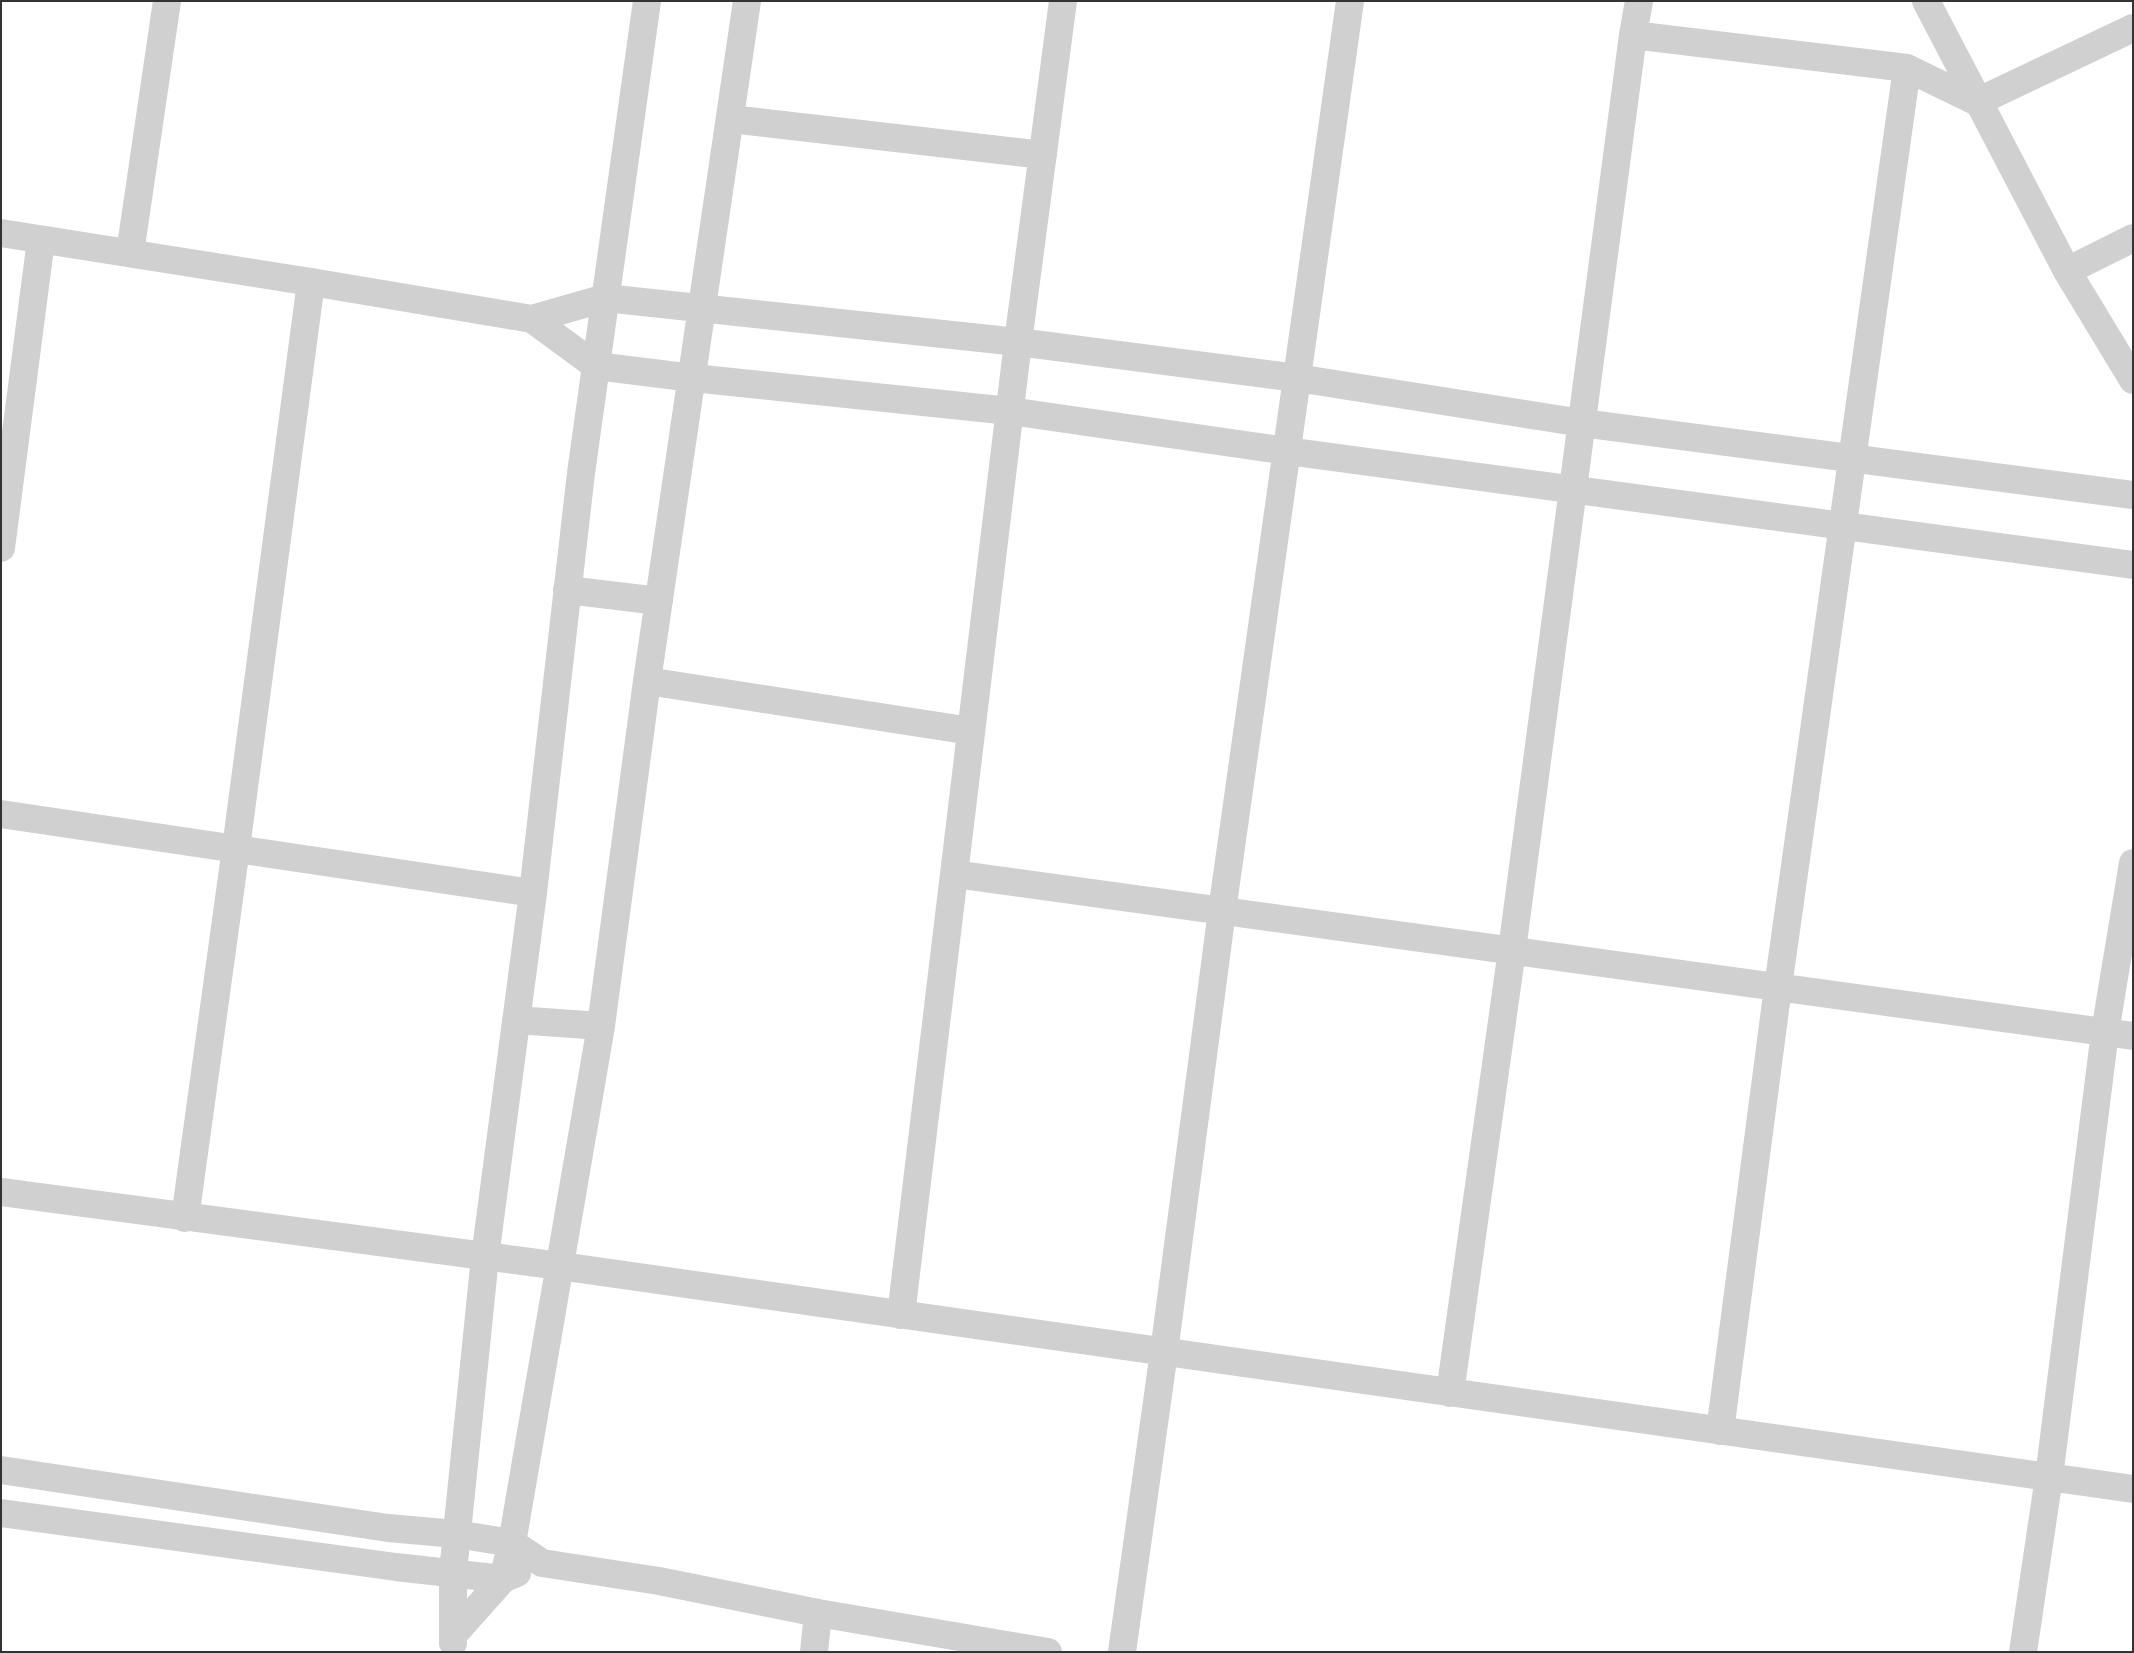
<!DOCTYPE html>
<style>
body{margin:0}
#map{position:relative;width:2134px;height:1653px;overflow:hidden;background:#fff;font-family:Arial,sans-serif}
canvas{display:block}
.frame{position:absolute;inset:0;border:2px solid #333;pointer-events:none}
</style>
<div id="map">
<canvas width="2134" height="1653"></canvas>
<div class="frame"></div>
</div>
<script>
const ctx = document.querySelector('canvas').getContext('2d');
ctx.lineJoin = 'round';
function trace(path, color, width, dash) {
  ctx.strokeStyle = color;
  ctx.lineWidth = width;
  ctx.lineCap = dash ? 'butt' : 'round';
  ctx.setLineDash(dash || []);
  ctx.stroke(path);
}
trace(new Path2D(`
 M1926,1L2067,271L2133,380
 M1633,35L1907,68L1977,102L2133,28
 M731,119L1043,155
 M1,233L311,282L532,319L605,298L1018,342L1297,378L1582,423L2133,495
 M130,253L167,1
 M2067,271L2133,238
 M532,319L596,366L693,378L1010,411L1287,451L2133,565
 M1,548L41,240
 M567,590L659,601
 M647,681L971,731
 M1,814L533,893
 M954,874L2133,1036
 M516,1020L601,1026
 M1,1192L560,1266L2133,1489
 M185,1218L236,848L311,282
 M901,1315L1018,342L1063,1
 M1450,1393L1512,950L1633,35L1639,1
 M1720,1431L1778,987L1907,68
 M1,1470L388,1528L456,1534L512,1543L542,1563L659,1581L818,1613L1048,1652
 M1,1513L396,1567L503,1579L517,1573
 M454,1634L503,1579L512,1543L601,1026L647,681L747,1
 M453,1643V1572L485,1257L533,893L581,473L647,1
 M814,1652L818,1613
 M1122,1652L1164,1352L1222,911L1350,1
 M2023,1652L2049,1477L2105,1032L2133,863`), '#d0d0d0', 28);
</script>
